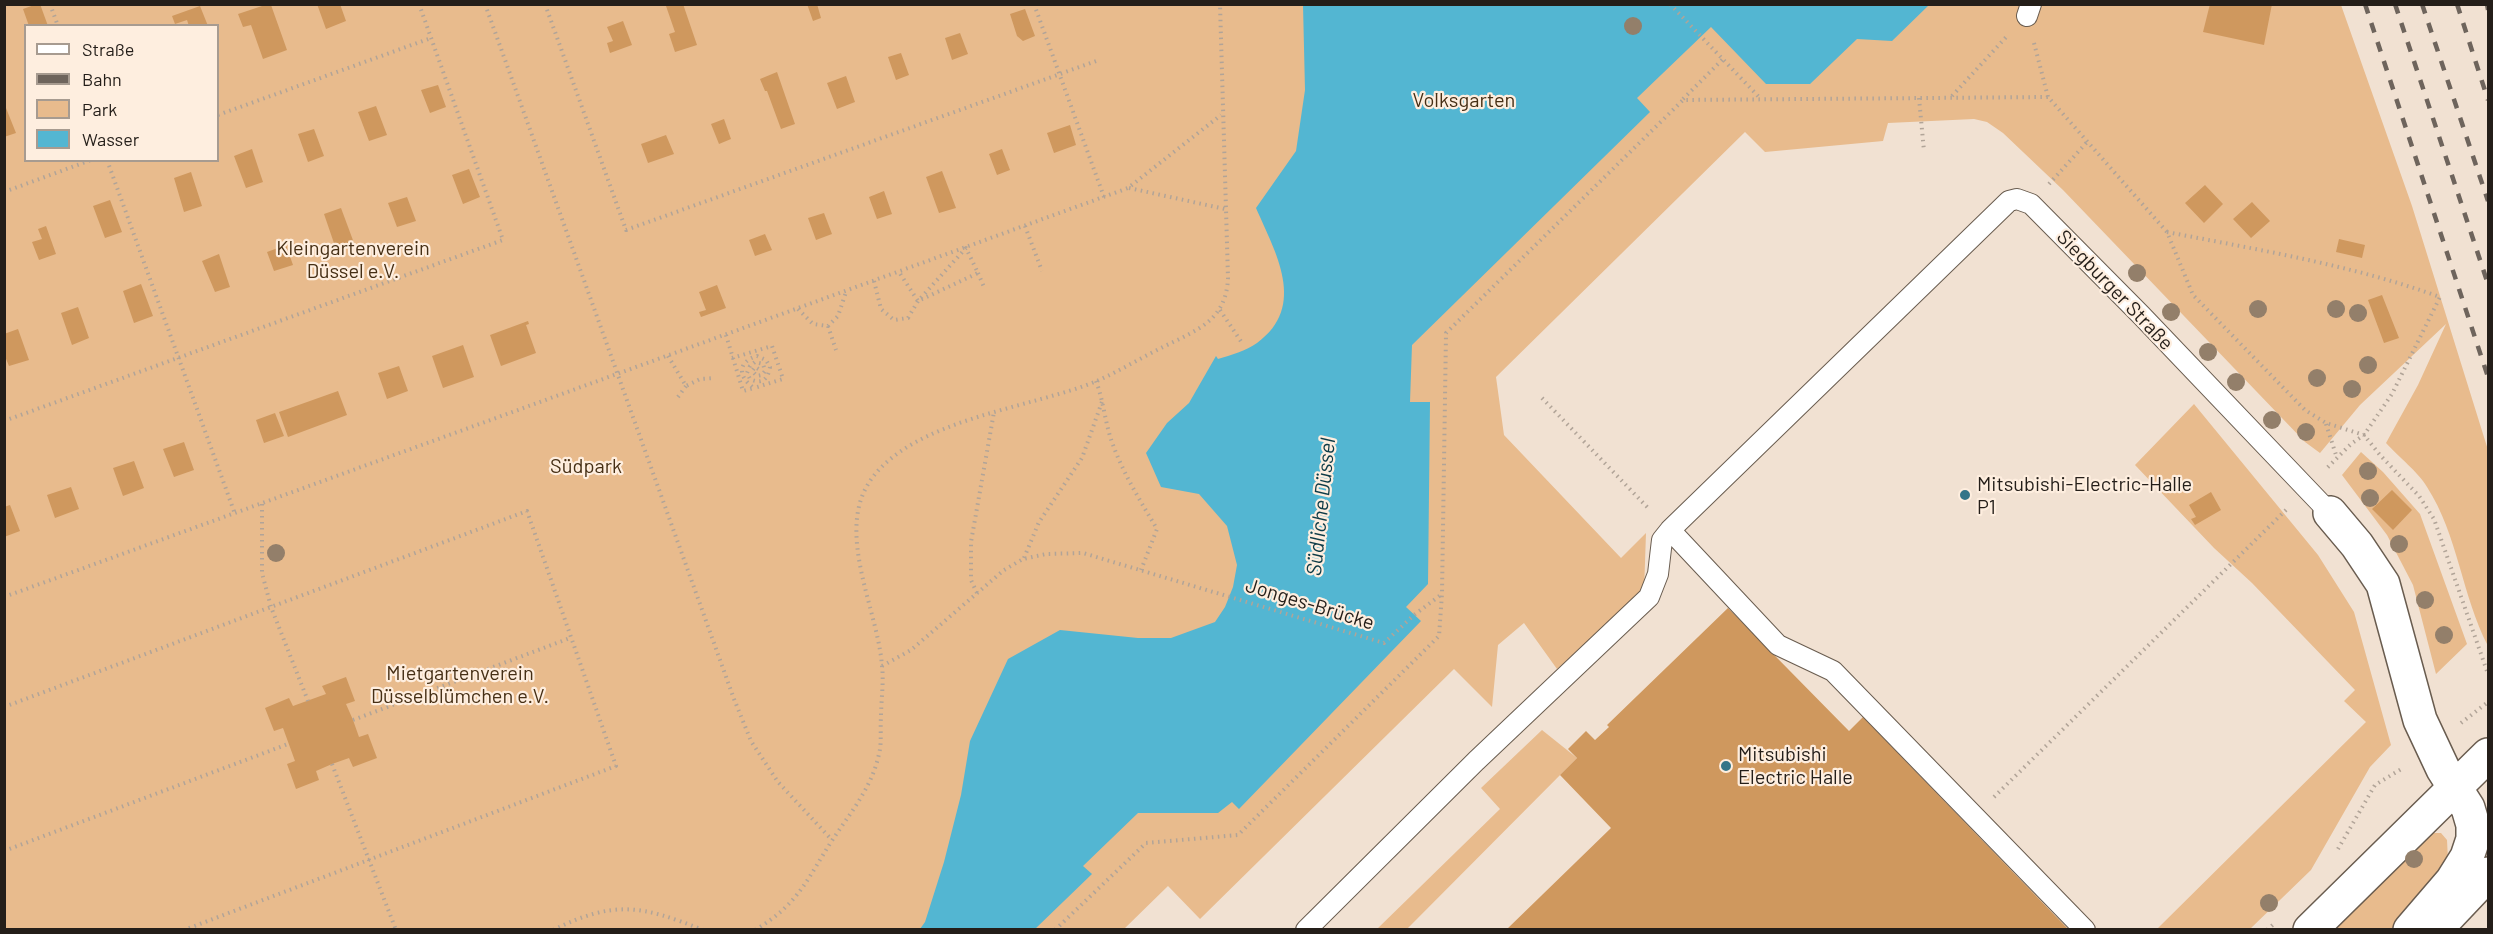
<!DOCTYPE html>
<meta charset="utf-8">
<style>
body{margin:0}
#map{position:relative;width:2493px;height:934px;overflow:hidden;background:#f1e1d2;font-family:Barlow,sans-serif}
canvas{display:block}
.frame{position:absolute;inset:0;border:6px solid #241e19;pointer-events:none}
.legend{position:absolute;left:24px;top:24px;width:195px;height:138px;box-sizing:border-box;background:#feeedf;border:2px solid #a79b90;margin:0;padding:8px 10px;list-style:none;font-size:18px;color:#241e19}
.legend li{display:flex;align-items:center;gap:12px;height:30px}
.legend b{width:30px;border:2px solid #a79b90}
</style>
<div id="map">
<canvas width="2493" height="934"></canvas>
<div class="frame"></div>
<ul class="legend">
<li><b style="height:8px;background:#fff"></b>Straße</li>
<li><b style="height:8px;background:#6e645c"></b>Bahn</li>
<li><b style="height:16px;background:#e8bb8d"></b>Park</li>
<li><b style="height:16px;background:#53b6d2"></b>Wasser</li>
</ul>
</div>
<script>
const ctx = document.querySelector('canvas').getContext('2d');
ctx.lineJoin = 'round';
function fill(path, color) {
  ctx.fillStyle = color;
  ctx.fill(path, 'evenodd');
}
function trace(path, color, width, dash) {
  ctx.strokeStyle = color;
  ctx.lineWidth = width;
  ctx.lineCap = dash ? 'butt' : 'round';
  ctx.setLineDash(dash || []);
  ctx.stroke(path);
}
function drawText(font, color, halo, rows, align = 'center') {
  ctx.font = font + ' Barlow,sans-serif';
  ctx.lineWidth = 4.5;
  ctx.setLineDash([]);
  ctx.textBaseline = 'middle';
  ctx.strokeStyle = halo;
  ctx.fillStyle = color;
  for (const [text, x, y, turn = 0] of rows) {
    ctx.save();
    ctx.translate(x, y);
    ctx.rotate((+turn || 0) * Math.PI / 180);
    ctx.textAlign = isNaN(turn) ? turn : align;
    if (halo) ctx.strokeText(text, 0, 0);
    ctx.fillText(text, 0, 0);
    ctx.restore();
  }
}
fill(new Path2D(`
 M4,5H2341L2412,206L2488,450V646C2462,596 2458,535 2427,487C2419,473 2398,456 2386,443L2418,385L2446,324L2360,405L2320,453L2305,442L2063,190L2003,133L1987,122L1974,119L1888,123L1883,141L1765,152L1745,132L1496,377L1504,435L1621,558L1646,533L1644,592L1557,669L1524,623L1498,645L1492,707L1454,669L1200,919L1168,886L1123,930L5,929ZM26,26H218V160H26Z
 M2194,404L2318,555L2354,612L2391,745L2370,767L2311,870L2250,929H2157L2366,722L2344,701L2355,690L2252,583L2214,548L2135,465Z
 M2361,452L2383,472L2420,514L2467,644L2436,674L2413,585L2387,535L2342,475Z
 M1542,730L1577,758L1407,929L1376,930L1500,809L1481,788Z
 M2431,833H2441L2447,840L2448,860L2441,874L2391,929L2332,930Z`), '#e8bb8d');
fill(new Path2D(`
 M1303,5H1929L1892,41L1857,39L1810,84H1766L1711,27L1637,98L1650,112L1412,345L1410,402H1430L1428,584L1406,607L1421,621L1239,809L1232,802L1218,813H1138L1083,866L1092,874L1035,929H920L925,922L944,862L961,795L970,741L1008,659L1060,630L1138,638H1171L1215,622L1225,607L1233,587L1237,565L1227,526L1199,494L1161,487L1146,453L1167,423L1189,403L1216,356L1218,359C1231,355 1246,351 1257,343C1308,306 1275,252 1256,208L1296,151L1305,90Z`), '#53b6d2');
fill(new Path2D(`
 M37,4H40L48,26H29L23,9Z
 M317,4H340L346,21L326,29Z
 M670,4H683L697,45L675,52L669,34L675,32L666,6Z
 M807,4H817L821,18L813,21Z
 M2210,4H2272L2264,45L2203,32Z
 M265,5H271L287,50L263,59L251,25L243,27L238,14Z
 M200,6L208,26H189L187,20L175,24L172,16Z
 M1025,9L1035,36L1023,41L1017,36L1010,14Z
 M623,21L632,45L610,53L607,43L613,41L607,27Z
 M960,33L968,54L952,60L945,38Z
 M901,53L909,75L896,80L888,57Z
 M777,72L795,124L781,129L767,91H765L760,79Z
 M846,76L855,102L837,109L827,83Z
 M438,85L446,107L430,113L421,90Z
 M4,103L16,133L4,137Z
 M376,106L387,135L369,141L358,112Z
 M724,119L731,139L719,144L711,124Z
 M1070,125L1076,145L1054,153L1047,133Z
 M314,129L324,156L308,162L298,134Z
 M666,135L674,154L648,163L641,144Z
 M252,149L263,182L246,188L234,156Z
 M1002,149L1010,170L997,175L989,154Z
 M469,169L480,197L463,204L452,175Z
 M942,171L956,208L939,213L926,177Z
 M191,172L202,206L184,212L174,178Z
 M2205,185L2223,204L2204,223L2185,203Z
 M884,191L892,214L877,219L869,197Z
 M407,197L416,221L397,227L388,203Z
 M110,200L122,232L105,238L93,206Z
 M2252,202L2270,221L2251,238L2233,219Z
 M341,208L354,243L336,249L324,214Z
 M824,213L832,234L816,240L808,218Z
 M46,226L56,254L39,260L32,242L42,239L38,229Z
 M765,234L772,250L755,256L749,240Z
 M2339,239L2365,245L2362,258L2336,252Z
 M286,245L293,265L274,271L267,252Z
 M219,254L230,287L215,292L202,261Z
 M141,284L153,316L134,323L123,291Z
 M717,285L726,308L701,317L699,312L706,310L699,292Z
 M2382,295L2399,338L2384,343L2368,300Z
 M78,307L89,338L72,345L61,313Z
 M528,321L529,324L526,325L536,353L501,366L490,335Z
 M18,329L29,360L9,366L4,354V334Z
 M463,345L474,377L443,388L432,356Z
 M399,366L408,391L387,399L378,373Z
 M338,391L347,415L288,437L279,412Z
 M275,413L284,436L264,443L256,420Z
 M184,442L194,470L174,477L163,449Z
 M134,461L144,488L123,496L113,468Z
 M71,487L79,509L55,518L47,495Z
 M2392,490L2412,510L2393,530L2372,509Z
 M2211,492L2221,510L2195,525L2191,519L2196,517L2189,505Z
 M10,505L20,531L4,537V507Z
 M1728,608L1849,731L1863,717L2069,930H1506L1611,828L1560,775L1577,758L1568,749L1586,731L1595,740L1609,727L1607,725Z
 M346,677L355,701L346,704L353,720L359,737L368,734L377,758L353,767L349,758L332,764L316,771L319,780L296,789L287,764L295,761L283,728L274,731L265,708L289,698L293,706L326,694L322,686Z`), '#cf985e');
const lane = new Path2D(`
 M2027,16L2031,4
 M1670,530L1778,645L1833,671L2085,930
 M1306,930L1476,761L1649,597L1658,574L1662,540L1670,530L2009,201L2017,199L2031,204L2141,315L2330,513`);
const street = new Path2D(`
 M2330,513L2357,545L2383,584L2420,720L2443,769L2468,808L2473,825V839L2467,857L2452,881L2410,930`);
const secondary = new Path2D(`
 M2310,930L2488,755
 M2435,930L2488,874`);
trace(lane, '#695c4f', 22);
trace(street, '#695c4f', 36);
trace(secondary, '#695c4f', 36);
trace(new Path2D(`
 M50,4L58,26
 M485,4L734,699L751,741L778,782L832,840
 M545,4L626,230L1099,60
 M1034,4L1104,197
 M1670,4L1759,97
 M2034,43L2048,97L2167,232L2193,295L2305,410L2326,423L2364,435L2380,455L2419,496L2434,519L2488,674
 M1952,96L2008,35
 M1919,98L1924,151
 M1683,99L1723,59
 M218,115L431,38
 M107,160L235,514
 M2049,184L2088,141
 M1129,188L1225,209
 M4,192L91,160
 M1025,226L1042,271
 M2167,232C2259,250 2352,265 2440,297L2392,394L2364,435L2351,444L2327,468
 M978,273L984,287
 M874,281L881,309L894,320L908,318L918,301L966,248L978,273L918,301L899,272
 M798,309L813,324L828,326L838,316L846,292
 M1220,310L1242,343
 M828,326L836,350
 M726,335L743,391L754,388C738,377 737,362 757,356L766,360L770,367C768,379 762,385 750,379L747,373L750,366L755,362L763,364L765,371L762,375L757,376L752,371L755,367L760,370
 M668,356L686,386L700,379L715,378
 M732,358L772,346L783,379L754,388
 M1096,381C1104,402 1105,424 1113,445C1124,475 1141,502 1157,529L1141,570
 M678,397L686,386
 M1542,398L1650,510
 M4,421L503,240L419,4
 M2326,424L2337,458
 M262,504V573L271,607L308,701
 M1024,558L1039,522L1082,458L1103,399
 M977,593L971,580V542L994,412
 M4,597L1128,188L1221,115
 M882,666L911,650L1004,570L1023,559L1046,554L1083,553L1384,643L1414,615L1442,594
 M4,707L527,511L616,766L184,930
 M353,720L570,638
 M2461,723L2488,702
 M332,764L396,930
 M1994,797L2288,508
 M2338,849L2375,785L2403,768
 M4,851L288,744
 M553,930C614,900 641,905 703,930
 M755,930C799,904 807,879 833,839C851,812 872,787 879,754C882,743 880,729 881,717C881,700 884,683 882,666C878,610 835,533 870,481C912,419 1032,408 1097,381C1119,371 1141,358 1163,347C1197,330 1226,321 1228,278L1220,4
 M1055,930L1146,843L1238,835L1439,636L1442,594L1446,333L1683,100L2048,97
 M2267,930L2275,923`), '#b1a498', 4, [1.5, 4.5]);
trace(lane, '#fff', 20);
trace(street, '#fff', 33);
trace(secondary, '#fff', 33);
trace(new Path2D(`
 M2365,4L2488,377
 M2395,4L2488,284
 M2422,4L2488,201
 M2457,4L2488,100
 M2487,4L2488,10`), '#6e645c', 4.5, [10, 10]);
ctx.fillStyle = '#937f6a';
for (const [x, y] of [
 [1633,26],
 [2137,273],
 [2258,309],
 [2336,309],
 [2171,312],
 [2358,313],
 [2208,352],
 [2368,365],
 [2317,378],
 [2236,382],
 [2352,389],
 [2272,420],
 [2306,432],
 [2368,471],
 [2370,498],
 [2399,544],
 [276,553],
 [2425,600],
 [2444,635],
 [2414,859],
 [2269,903]
]) {
  ctx.beginPath();
  ctx.arc(x, y, 9, 0, 2 * Math.PI);
  ctx.fill();
}
for (const [x, y, r, color] of [
 [1965,495,6,"#347588"],
 [1726,766,6,"#347588"]
]) {
  const dot = new Path2D();
  dot.arc(x, y, r, 0, 2 * Math.PI);
  ctx.fillStyle = color;
  ctx.fill(dot);
  trace(dot, '#feeedf', 2);
}
drawText('20px', '#462f15', '#feeedf', [
 ["Volksgarten",1464,100],
 ["Kleingartenverein",353,248],
 ["Düssel e.V.",353,271],
 ["Südpark",586,466],
 ["Mietgartenverein",460,673],
 ["Düsselblümchen e.V.",460,696]
]);
drawText('20px', '#241e19', '#feeedf', [
 ["Siegburger Straße",2115,290,46],
 ["Jonges-Brücke",1310,604,17]
]);
drawText('20px', '#241e19', '#feeedf', [
 ["Mitsubishi-Electric-Halle",1977,484],
 ["P1",1977,507],
 ["Mitsubishi",1738,754],
 ["Electric Halle",1738,777]
], 'left');
drawText('italic 21px', '#0d3b47', '#feeedf', [
 ["Südliche Düssel",1321,507,-84]
]);
</script>
